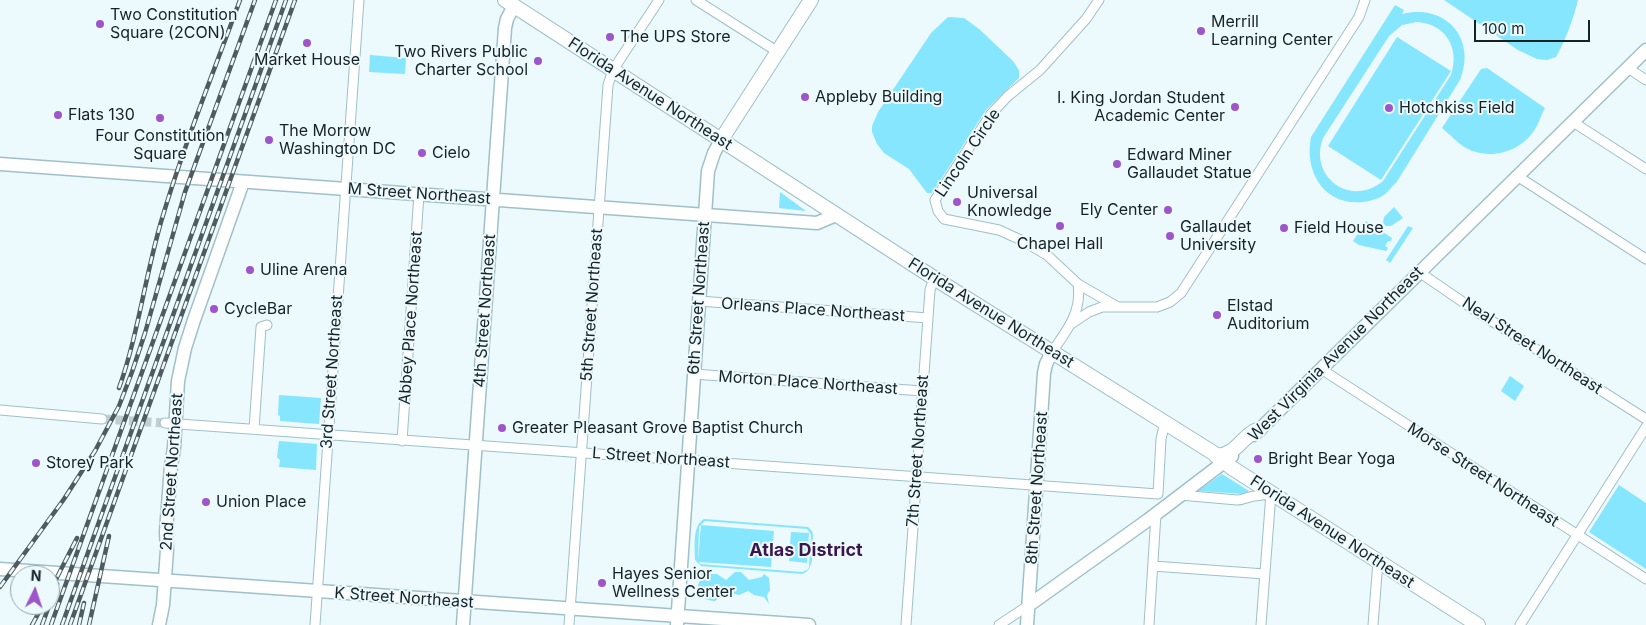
<!DOCTYPE html>
<style>
body{margin:0}
#map{position:relative;width:1646px;height:625px;overflow:hidden;background:#ecf9fd;font-family:Inter,sans-serif}
canvas{display:block}
.north{position:absolute;left:10px;top:565px;width:50px;height:50px;box-sizing:border-box;background:#ecf9fd;border:1px solid #96a3a7;border-radius:50%;rotate:4deg;font-size:14px;font-weight:700;line-height:20px;text-align:center;color:#162226}
.north::after{content:'';display:block;margin:auto;width:18px;height:22px;background:#9d55c9;clip-path:polygon(50% 0,100% 100%,50% 72%,0 100%)}
.scale{position:absolute;left:1474px;top:20px;width:116px;height:22px;box-sizing:border-box;border:2px solid #162226;border-top:0;padding-left:6px;font-size:15px;line-height:18px;white-space:nowrap;color:#162226;-webkit-text-stroke:4px #ecf9fd;paint-order:stroke}
</style>
<div id="map">
<canvas width="1646" height="625"></canvas>
<div class="north">N</div>
<div class="scale">100 m</div>
</div>
<script>
const ctx = document.querySelector('canvas').getContext('2d');
ctx.lineJoin = 'round';
function fill(path, color) {
  ctx.fillStyle = color;
  ctx.fill(path, 'evenodd');
}
function trace(path, color, width, dash) {
  ctx.strokeStyle = color;
  ctx.lineWidth = width;
  ctx.lineCap = dash ? 'butt' : 'round';
  ctx.setLineDash(dash || []);
  ctx.stroke(path);
}
function drawText(font, color, halo, rows, align = 'center') {
  ctx.font = font + ' Inter,sans-serif';
  ctx.lineWidth = 4;
  ctx.setLineDash([]);
  ctx.textBaseline = 'middle';
  ctx.strokeStyle = halo;
  ctx.fillStyle = color;
  for (const [text, x, y, turn = 0] of rows) {
    ctx.save();
    ctx.translate(x, y);
    ctx.rotate((+turn || 0) * Math.PI / 180);
    ctx.textAlign = isNaN(turn) ? turn : align;
    if (halo) ctx.strokeText(text, 0, 0);
    ctx.fillText(text, 0, 0);
    ctx.restore();
  }
}
fill(new Path2D(`
 M1444,0H1578C1573,20 1566,39 1556,57L1547,60L1537,59L1518,50Z
 M1395,5L1404,10L1402,14C1446,3 1477,39 1460,80L1396,183C1392,186 1389,191 1385,194C1379,199 1370,201 1363,202C1324,206 1304,172 1311,137ZM1417,22C1446,24 1460,48 1451,75L1383,181C1351,208 1308,177 1323,138L1389,36L1402,25Z
 M948,17L964,18L979,29L1013,61L1019,70V78L986,110L932,193H927L909,169L884,153L877,144L872,132V126L878,112L931,33Z
 M1397,37L1451,71L1381,180L1328,146Z
 M370,55L406,58L405,74L369,72Z
 M1487,68L1545,108C1541,115 1539,123 1535,129C1521,152 1490,161 1466,148C1457,143 1451,135 1442,128L1481,69Z
 M780,192L806,211L779,208Z
 M1394,207L1403,218L1391,226H1386L1383,223L1384,217Z
 M1366,221L1392,238L1391,241H1388L1385,246L1388,248L1386,251L1359,245L1353,241Z
 M1408,226L1413,228L1390,263L1386,260Z
 M1510,376L1524,386L1515,401L1501,391Z
 M279,395L321,398L319,424L280,421V416L278,415Z
 M279,441L317,444L316,470L279,467L280,460L277,457Z
 M1222,474L1249,491L1244,494L1198,491Z
 M1619,485L1646,503V569L1589,532Z
 M704,519L808,527L812,531L813,535C812,547 816,570 802,574L701,566L695,560C695,547 692,526 704,519ZM705,521L807,529L811,535L809,567L807,570L802,572L700,564L699,562L771,567L774,531L701,525L698,561L699,527Z
 M791,532L809,533L807,563L789,561Z
 M705,571L707,574H717L726,580L735,572H741L749,580L762,577L764,574L769,578L770,590L767,595L769,604L764,597L754,595L748,591L739,595L727,592L715,601C706,601 697,596 698,586C699,581 702,579 701,573Z`), '#86e6fe');
trace(new Path2D(`
 M102,419L165,423`), '#c1ced2', 9, [9, 4.5]);
const street = new Path2D(`
 M696,0L778,52
 M1099,0L1086,19L1040,70L1008,96L991,114L935,200L938,211L944,219L999,230L1023,241L1047,255L1078,284L1116,306
 M1628,68L1646,80
 M1573,122L1646,169
 M1517,176L1646,259
 M1419,272L1476,311L1646,419
 M699,301L928,318
 M1071,324L1089,312L1102,307H1157L1170,302L1181,293L1359,17L1365,0
 M1052,352C1067,330 1082,313 1078,284
 M1321,369L1646,579
 M694,374L922,391
 M0,410L102,419
 M165,423L1158,494L1161,439L1165,422
 M254,429L261,327L267,325
 M402,441L419,194
 M1180,495L1237,500C1242,500 1245,498 1250,497C1257,495 1263,496 1271,493L1261,625
 M1153,566L1265,574
 M315,625L359,0
 M569,625L608,85L613,70L659,0
 M906,625L930,290L934,278
 M999,625L1029,605
 M1149,625L1156,514
 M1373,625L1378,561
 M1520,625L1646,427`);
const secondary = new Path2D(`
 M0,164L817,223L836,215
 M1254,435L1646,50
 M0,569L809,625
 M1029,605L1148,520L1232,456
 M159,625L163,605L167,550L166,532L171,466L174,448L178,381L185,348L194,320L243,182
 M463,625L505,28L507,19L514,6
 M677,625L708,171L714,153L721,140
 M1027,625L1044,373L1046,364L1052,352`);
const primary = new Path2D(`
 M505,0L934,278L1215,454L1232,468L1478,625
 M721,140L811,0
 M1216,456C1238,455 1242,434 1260,429`);
trace(street, '#9fc0c9', 11);
trace(secondary, '#9fc0c9', 15);
trace(primary, '#9fc0c9', 16);
trace(street, '#fff', 9);
trace(secondary, '#fff', 12);
trace(primary, '#fff', 14);
const rail = new Path2D(`
 M119,388C138,335 145,277 161,222C183,147 213,74 240,0
 M0,587L64,499L95,451L119,406L132,372L145,333L185,192L255,0
 M50,591L77,538
 M50,602L57,584
 M32,625L43,605
 M42,625L49,606
 M51,625L276,0
 M62,625L286,0
 M70,625L295,0
 M79,625L84,603
 M89,625L109,536`);
trace(rail, '#4e5b5f', 4.5);
trace(rail, '#ecf9fd', 2.5, [8]);
for (const [x, y, r, color] of [
 [100,24,5,"#9d55c9"],
 [1201,31,5,"#9d55c9"],
 [610,37,5,"#9d55c9"],
 [307,43,5,"#9d55c9"],
 [538,61,5,"#9d55c9"],
 [805,97,5,"#9d55c9"],
 [1235,107,5,"#9d55c9"],
 [1389,108,5,"#9d55c9"],
 [58,115,5,"#9d55c9"],
 [160,118,5,"#9d55c9"],
 [269,140,5,"#9d55c9"],
 [422,153,5,"#9d55c9"],
 [1117,164,5,"#9d55c9"],
 [957,202,5,"#9d55c9"],
 [1168,210,5,"#9d55c9"],
 [1060,226,5,"#9d55c9"],
 [1284,228,5,"#9d55c9"],
 [1170,236,5,"#9d55c9"],
 [250,270,5,"#9d55c9"],
 [214,309,5,"#9d55c9"],
 [1217,315,5,"#9d55c9"],
 [502,428,5,"#9d55c9"],
 [1258,459,5,"#9d55c9"],
 [36,463,5,"#9d55c9"],
 [206,502,5,"#9d55c9"],
 [602,583,5,"#9d55c9"]
]) {
  const dot = new Path2D();
  dot.arc(x, y, r, 0, 2 * Math.PI);
  ctx.fillStyle = color;
  ctx.fill(dot);
  trace(dot, '#ecf9fd', 2);
}
drawText('16px', '#162226', '#ecf9fd', [
 ["Two Constitution",110,15],
 ["Square (2CON)",110,33],
 ["Merrill",1211,22],
 ["Learning Center",1211,40],
 ["The UPS Store",620,37],
 ["Two Rivers Public",528,52,"right"],
 ["Charter School",528,70,"right"],
 ["Market House",307,60,"center"],
 ["Appleby Building",815,97],
 ["I. King Jordan Student",1225,98,"right"],
 ["Academic Center",1225,116,"right"],
 ["Hotchkiss Field",1399,108],
 ["Flats 130",68,115],
 ["The Morrow",279,131],
 ["Washington DC",279,149],
 ["Four Constitution",160,136,"center"],
 ["Square",160,154,"center"],
 ["Cielo",432,153],
 ["Edward Miner",1127,155],
 ["Gallaudet Statue",1127,173],
 ["Universal",967,193],
 ["Knowledge",967,211],
 ["Ely Center",1158,210,"right"],
 ["Gallaudet",1180,227],
 ["University",1180,245],
 ["Field House",1294,228],
 ["Chapel Hall",1060,244,"center"],
 ["Uline Arena",260,270],
 ["Elstad",1227,306],
 ["Auditorium",1227,324],
 ["CycleBar",224,309],
 ["Greater Pleasant Grove Baptist Church",512,428],
 ["Bright Bear Yoga",1268,459],
 ["Storey Park",46,463],
 ["Union Place",216,502],
 ["Hayes Senior",612,574],
 ["Wellness Center",612,592]
], 'left');
drawText('16px', '#162226', '#ecf9fd', [
 ["Florida Avenue Northeast",650,94,33],
 ["Lincoln Circle",968,153,-56],
 ["M Street Northeast",419,194,4],
 ["6th Street Northeast",699,298,-86],
 ["5th Street Northeast",592,305,-86],
 ["Orleans Place Northeast",813,310,4],
 ["4th Street Northeast",485,311,-86],
 ["Florida Avenue Northeast",991,313,32],
 ["Abbey Place Northeast",411,318,-86],
 ["Neal Street Northeast",1532,346,33],
 ["West Virginia Avenue Northeast",1336,354,-45],
 ["3rd Street Northeast",332,372,-86],
 ["Morton Place Northeast",808,383,4],
 ["7th Street Northeast",918,451,-86],
 ["L Street Northeast",661,458,4],
 ["2nd Street Northeast",172,472,-86],
 ["Morse Street Northeast",1483,475,33],
 ["8th Street Northeast",1037,488,-86],
 ["Florida Avenue Northeast",1332,532,33],
 ["K Street Northeast",404,598,4]
]);
drawText('bold 18px', '#39164d', '#ecf9fd', [
 ["Atlas District",806,551]
]);
</script>
